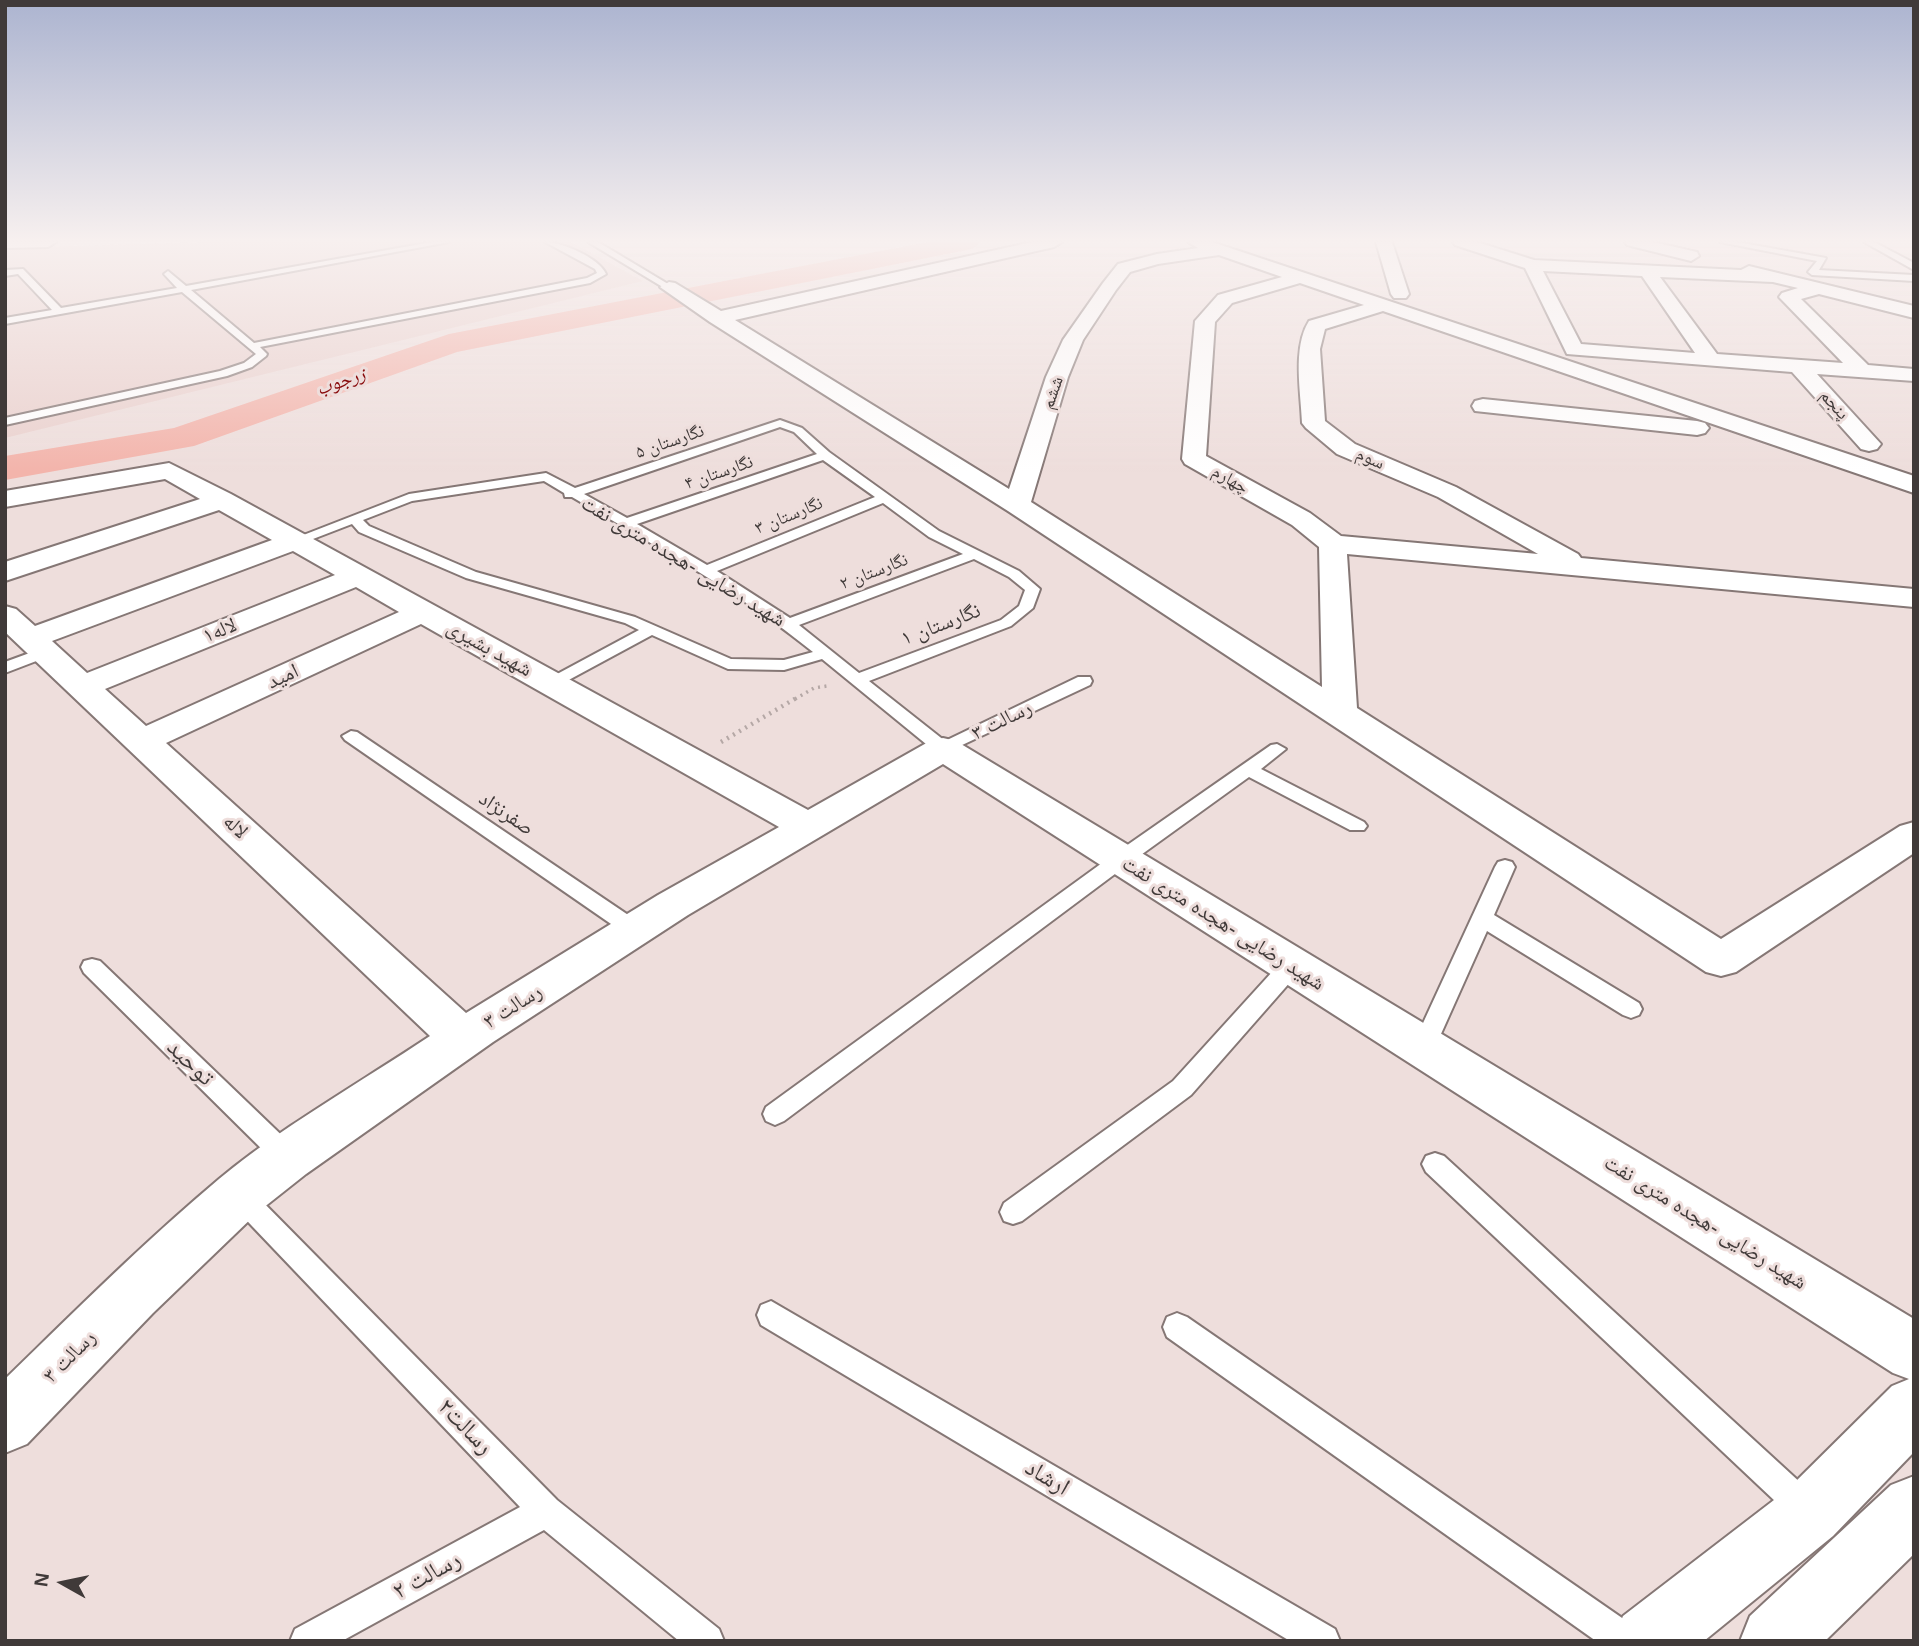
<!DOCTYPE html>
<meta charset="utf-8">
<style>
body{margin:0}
#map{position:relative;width:1919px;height:1646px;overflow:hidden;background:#eededc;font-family:Arial,sans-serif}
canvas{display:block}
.frame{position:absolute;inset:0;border:7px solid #403a39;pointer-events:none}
.north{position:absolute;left:28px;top:1548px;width:70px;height:70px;-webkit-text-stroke:5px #eededc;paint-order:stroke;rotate:279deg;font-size:19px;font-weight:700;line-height:28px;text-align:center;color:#403a39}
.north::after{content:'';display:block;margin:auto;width:24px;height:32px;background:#403a39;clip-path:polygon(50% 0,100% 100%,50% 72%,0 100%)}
</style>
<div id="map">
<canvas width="1919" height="1646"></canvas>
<div class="frame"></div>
<div class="north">N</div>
</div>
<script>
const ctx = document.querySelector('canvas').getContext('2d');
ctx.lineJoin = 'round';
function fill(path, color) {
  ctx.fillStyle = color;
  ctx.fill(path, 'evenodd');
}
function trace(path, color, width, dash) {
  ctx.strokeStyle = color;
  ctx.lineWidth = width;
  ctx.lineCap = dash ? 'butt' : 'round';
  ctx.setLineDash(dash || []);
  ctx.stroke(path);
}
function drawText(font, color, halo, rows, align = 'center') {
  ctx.font = font + ' Arial,"Noto Naskh Arabic",sans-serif';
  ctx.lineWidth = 6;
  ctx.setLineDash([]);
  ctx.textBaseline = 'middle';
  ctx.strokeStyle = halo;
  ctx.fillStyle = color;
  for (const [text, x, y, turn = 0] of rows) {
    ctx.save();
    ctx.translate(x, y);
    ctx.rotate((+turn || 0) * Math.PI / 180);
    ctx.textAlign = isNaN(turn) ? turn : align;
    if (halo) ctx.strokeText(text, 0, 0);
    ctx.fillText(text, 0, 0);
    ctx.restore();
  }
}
fill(new Path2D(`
 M205,242H571L643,281L5,438V248Z`), '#ead1ce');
fill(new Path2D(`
 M927,242H980L976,247L967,250L457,352L194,446L5,480V456L174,428L449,334Z`), '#f3b4ab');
const lane = new Path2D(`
 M432,242H449L191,290L254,343L587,278L597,273L595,269L545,242C562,242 599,258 606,274L590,283L260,347L267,354L266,356L252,367L227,376L5,425V418L220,371L244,363L256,354L182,292L5,324V318L52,310L18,274L5,276V270L23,269L61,308L177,288L164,274L168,271L186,286Z
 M588,242H598L673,287L666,289Z
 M1720,242H1737L1826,258L1819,270L1914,275V281L1812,275L1808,272L1817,261Z
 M1864,242H1874L1914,263V270Z
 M780,420L802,428L829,452L939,531L1019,571L1040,589L1033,608L1011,626L869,681L945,741L1078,677H1090L1092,681L1090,685L943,754L937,753L822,659L784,670L728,669L652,635L552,689L544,684L546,680L639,630L625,623L466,578L359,532L352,524L300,544L295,545L288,541L409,494L546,473L575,488ZM780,427L794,432L817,454L627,518L584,494ZM823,460L875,497L707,565L637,524ZM544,481L564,493L565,497H572C654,545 739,592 813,652L784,660L731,659L635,617L476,572L369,526L363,520L412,501ZM883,503L929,537L963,554L790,618L717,571ZM974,559L1009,577L1025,590L1019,606L1001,620L859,673L799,625Z
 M46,647L52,649L54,652L52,655L5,673V662Z
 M351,731L357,732L643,925L646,930L643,935L635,938L627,935L345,740L342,736Z
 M1277,744L1286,749L1261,769L1364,822L1367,826L1364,830H1350L1249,777L1127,865L784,1121L775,1125L766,1121L763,1114L766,1107L1113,855L1271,745Z
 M1505,860L1512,862L1515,867L1494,915L1639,1003L1642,1009L1639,1015L1631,1018L1623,1015L1487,931L1432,1054L1424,1056L1416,1054L1412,1047L1495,867L1498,862Z
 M1291,958L1299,960L1302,966L1299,972L1191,1095L1022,1221L1013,1224L1004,1221L1000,1212L1004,1203L1173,1081L1283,960Z
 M92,959L100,961L296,1149L300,1157L296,1165L287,1168L278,1165L84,973L81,967L84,961Z
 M1435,1153L1444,1156L1815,1496L1820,1507L1815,1518L1804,1523L1793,1518L1426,1172L1422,1164L1426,1156Z
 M240,1184L249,1188L557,1500L719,1629L724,1641H679L544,1530L342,1641H290L295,1629L520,1507L231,1204L227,1196L231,1188Z
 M771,1301L1335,1629L1340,1641H1290L761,1325L757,1315L761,1305Z
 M1177,1313L1187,1317L1638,1629L1643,1641H1596L1167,1337L1163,1327L1167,1317Z`);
const street = new Path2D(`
 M1032,242H1062L1054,247L735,320L1009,489L1046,377L1063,340L1103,283L1118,264L1157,254L1198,248L1188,242H1212L1914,476V493L1383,311L1325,329L1320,349L1325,421L1355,444L1456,487L1578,554L1581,558L1914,589V607L1347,554L1357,708L1721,939L1900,826L1914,822V853L1736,972L1721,976L1706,972L1008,511L710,322L660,287L669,282L675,283L721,311ZM1219,255L1282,277L1218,295L1195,321L1182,459L1185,464L1292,525L1319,547L1322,687L1031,502L1068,377L1083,340L1116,290L1130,272L1158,264ZM1300,283L1364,305L1309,321C1292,348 1301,392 1302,423L1306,428L1337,454L1438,497L1538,554L1341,536L1310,513L1206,456L1215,322L1232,303Z
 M1376,242H1392L1409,294L1406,298H1394L1391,294Z
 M1453,242H1477L1534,260L1741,270L1749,266L1914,306V318L1819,294L1801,299L1868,365L1914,369V381L1817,374L1881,444L1877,449L1869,451L1861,449L1792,372L1567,354L1525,268L1455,245ZM1543,271L1642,276L1695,353L1581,344ZM1660,277L1773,282L1798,288L1782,293L1779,297L1843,363L1717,354Z
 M1625,242H1653L1697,252L1699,256L1691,261L1627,245Z
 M1483,399L1697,421L1705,423L1709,428L1705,433L1697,435L1475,411L1472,406L1475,401Z
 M169,463L231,494L808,810L930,741L943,738L956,741L1914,1319V1452L1833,1536L1704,1641H1613L1623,1616L1787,1490L1892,1386L1909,1379L1893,1373L943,764L688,915L493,1042L306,1174L258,1212L153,1313L27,1444L5,1453V1379C75,1311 144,1242 219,1179C283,1126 361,1082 430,1036L5,632V606L16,609L35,626L272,540L219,510L5,581V562L200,499L165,479L5,507V491ZM293,551L335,575L87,673L52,641ZM356,587L399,612L146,726L105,689ZM421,624L779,827L658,895L466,1013L166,743Z`);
const highway = new Path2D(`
 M5,242H56L48,247L5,248Z
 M1914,1476V1554L1825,1641H1740L1750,1616L1891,1485Z`);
trace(lane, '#857775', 4);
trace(street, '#857775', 4);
trace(highway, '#857775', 4);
trace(new Path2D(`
 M795,699L814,688L827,686`), '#b5a8a6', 3.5, [2, 4.5]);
trace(new Path2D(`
 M721,742L798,697`), '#b5a8a6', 4.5, [2, 5]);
fill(lane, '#fff');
fill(street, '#fff');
fill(highway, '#fff');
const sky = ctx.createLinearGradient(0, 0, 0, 472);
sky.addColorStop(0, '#acb4d0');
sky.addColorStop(0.51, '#f7f0ef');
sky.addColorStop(1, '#f7f0ef00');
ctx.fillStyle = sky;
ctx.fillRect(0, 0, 1919, 472);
drawText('18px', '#403a39', '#eededc', [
 ["ششم",1053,393,-71],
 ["پنجم",1834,405,48],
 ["نگارستان ۵",670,442,-19],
 ["سوم",1370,459,23],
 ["نگارستان ۴",719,473,-19],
 ["چهارم",1230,480,30],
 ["نگارستان ۳",789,516,-22],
 ["نگارستان ۲",874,572,-21]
]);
drawText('italic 19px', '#880b0c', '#eededc', [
 ["زرجوب",341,382,-19]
]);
drawText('21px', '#403a39', '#eededc', [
 ["شهید رضایی -هجده متری نفت",683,562,31],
 ["نگارستان ۱",941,625,-21],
 ["لاله۱",220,631,-22],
 ["شهید بشیری",489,649,29],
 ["امید",283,677,-25],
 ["رسالت ۳",1002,721,-26],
 ["صفرنژاد",506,814,34],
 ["لاله",235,827,43],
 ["شهید رضایی -هجده متری نفت",1223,924,32],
 ["رسالت ۳",513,1007,-32],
 ["شهید رضایی -هجده متری نفت",1705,1223,32],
 ["رسالت ۳",70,1357,-45]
]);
drawText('24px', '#403a39', '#eededc', [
 ["توحید",190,1063,44],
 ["رسالت۲",465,1427,46],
 ["ارشاد",1047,1478,31],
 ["رسالت ۲",427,1576,-29]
]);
</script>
